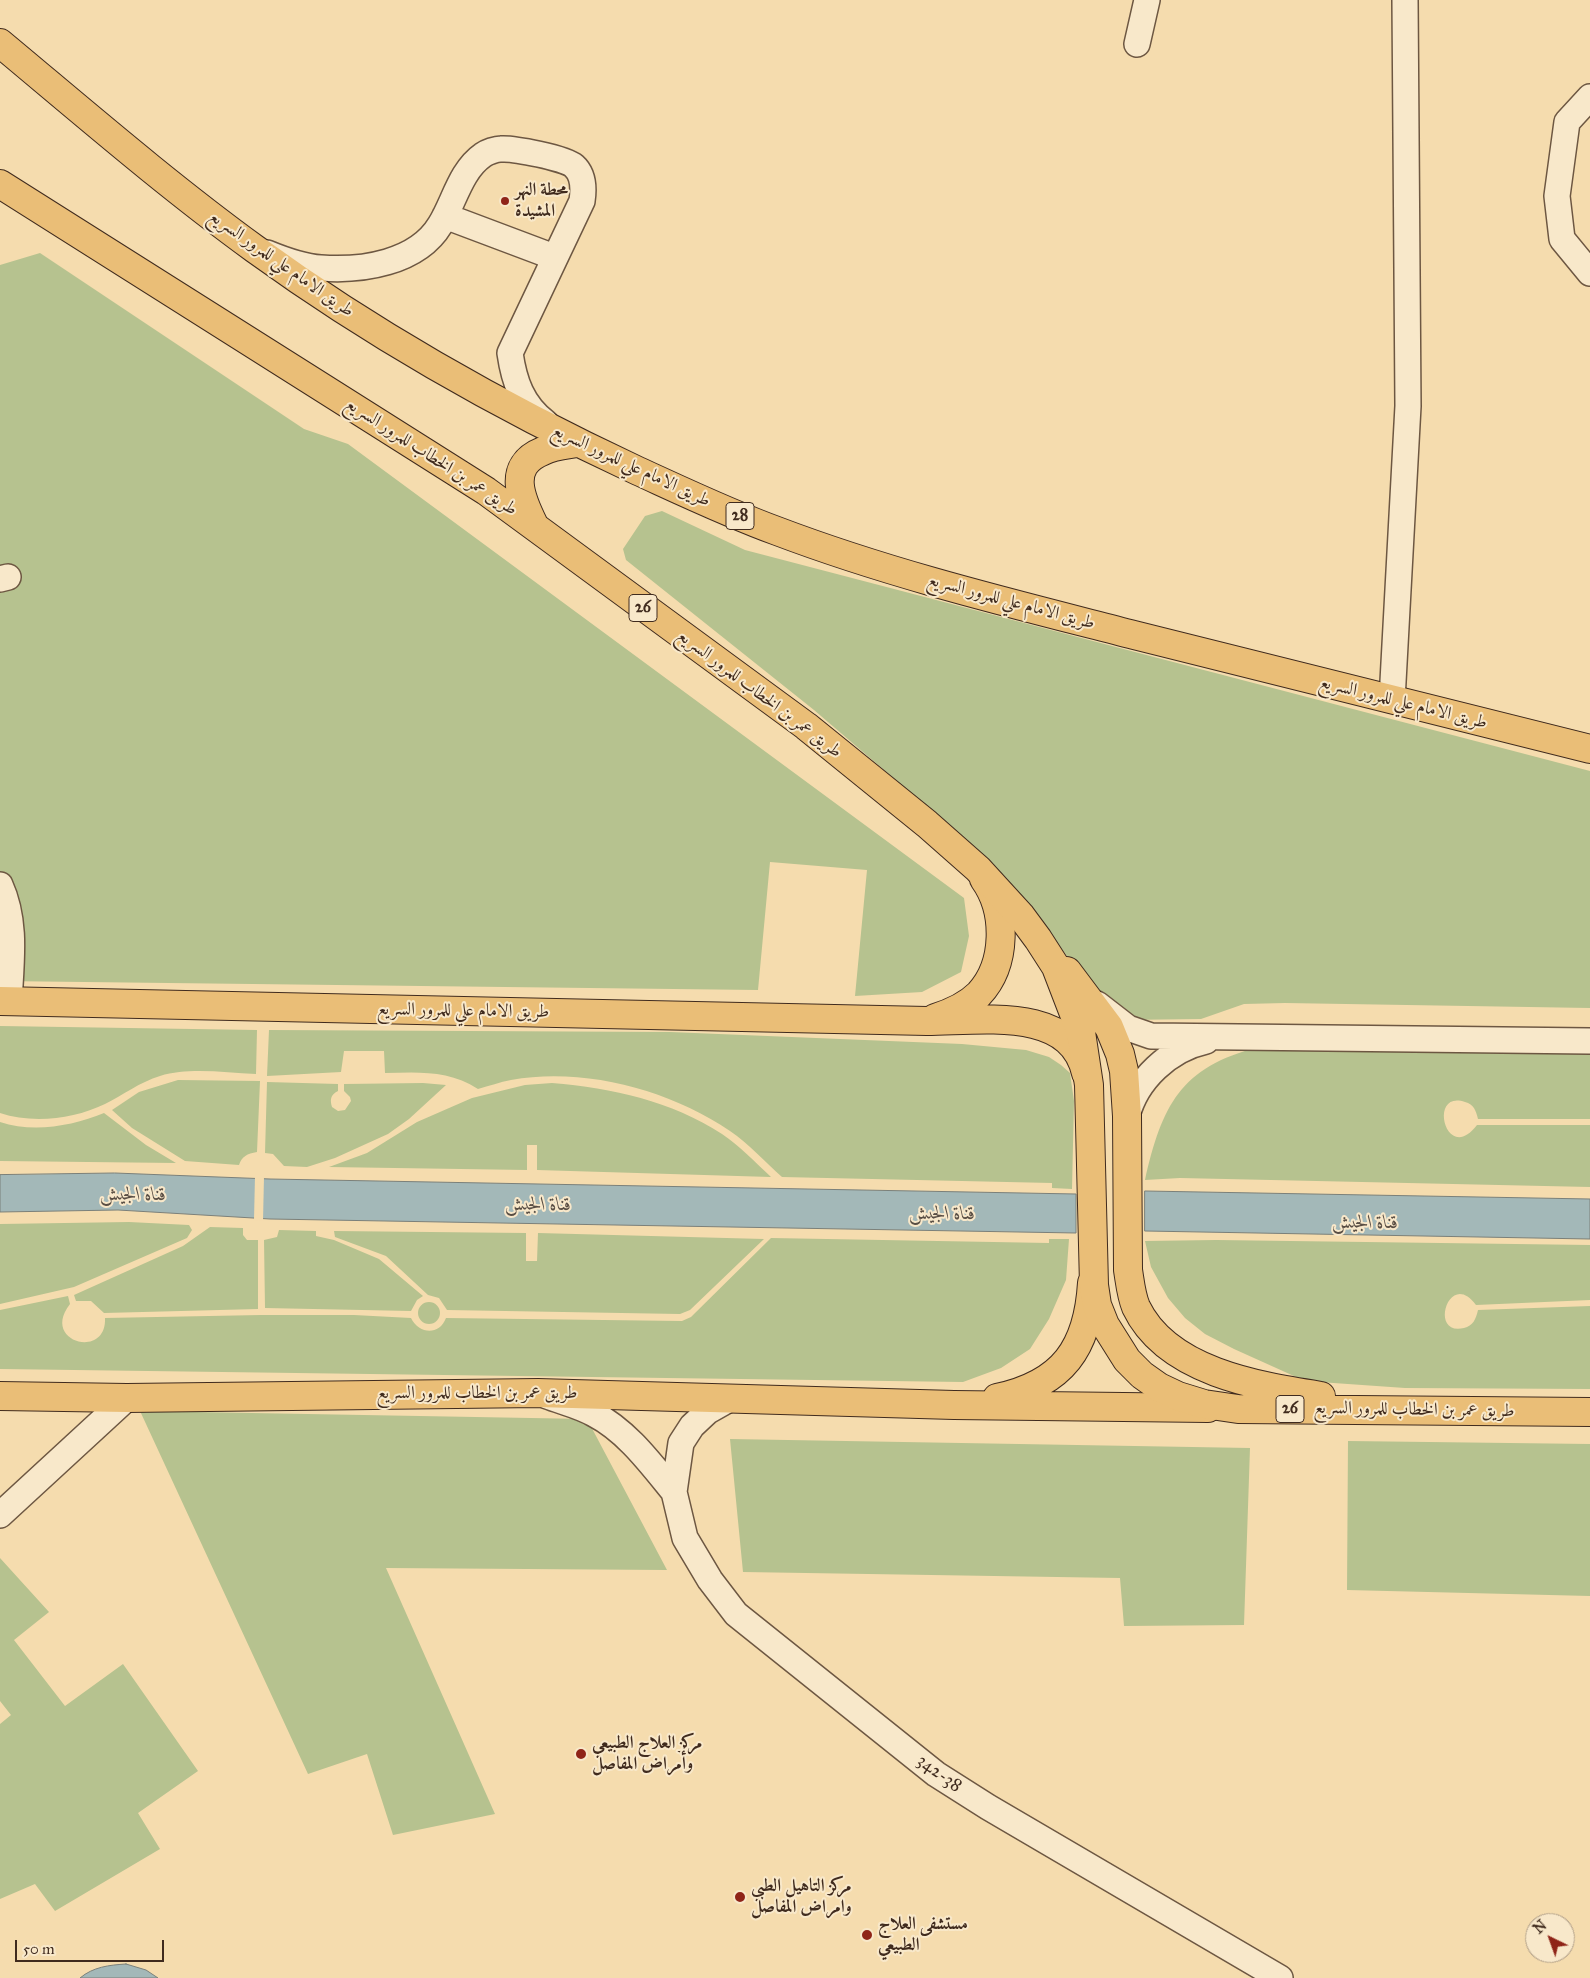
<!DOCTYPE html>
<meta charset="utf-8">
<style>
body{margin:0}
#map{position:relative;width:1590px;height:1978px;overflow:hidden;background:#f5dcae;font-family:"IM FELL Great Primer",serif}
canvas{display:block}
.north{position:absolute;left:1525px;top:1913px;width:50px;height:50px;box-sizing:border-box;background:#f8e8ca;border:1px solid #ae9c85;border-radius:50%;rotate:318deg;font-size:14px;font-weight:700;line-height:20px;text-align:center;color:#402b1e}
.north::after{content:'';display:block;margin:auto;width:18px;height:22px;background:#8f2418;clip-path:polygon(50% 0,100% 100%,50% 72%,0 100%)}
.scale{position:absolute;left:15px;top:1940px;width:149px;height:22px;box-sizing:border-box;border:2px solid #402b1e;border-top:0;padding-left:6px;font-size:15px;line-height:18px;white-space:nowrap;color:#402b1e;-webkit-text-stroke:4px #f8e8ca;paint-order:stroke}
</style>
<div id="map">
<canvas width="1590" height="1978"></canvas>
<div class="north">N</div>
<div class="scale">50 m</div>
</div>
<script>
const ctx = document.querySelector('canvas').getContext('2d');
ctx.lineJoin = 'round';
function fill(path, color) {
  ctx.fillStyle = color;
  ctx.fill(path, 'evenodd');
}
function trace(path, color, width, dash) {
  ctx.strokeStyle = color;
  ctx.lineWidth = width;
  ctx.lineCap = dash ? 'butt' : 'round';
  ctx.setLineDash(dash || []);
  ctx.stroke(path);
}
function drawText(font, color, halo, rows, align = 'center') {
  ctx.font = font + ' "IM FELL Great Primer",Amiri,serif';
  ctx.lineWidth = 4;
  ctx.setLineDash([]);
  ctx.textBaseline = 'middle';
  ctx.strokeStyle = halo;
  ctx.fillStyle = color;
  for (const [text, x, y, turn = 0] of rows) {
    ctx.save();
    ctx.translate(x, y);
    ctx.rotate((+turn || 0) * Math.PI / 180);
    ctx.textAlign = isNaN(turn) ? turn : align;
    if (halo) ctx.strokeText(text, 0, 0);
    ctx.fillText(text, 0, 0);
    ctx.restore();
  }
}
fill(new Path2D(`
 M40,253L304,429L348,444L964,898L969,936L961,972L922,992L855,996L867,870L770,862L758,990L0,981V265Z
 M662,511L745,550L1590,771V1008L1285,1003L1244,1004L1201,1019L1123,1020L1088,985L1035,912L989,860L814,710L626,560L623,549L645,516Z
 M0,1026L257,1030L256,1074C225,1073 190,1067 160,1076C140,1082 123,1095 105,1104C74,1119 33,1124 0,1113Z
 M269,1030L670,1032L962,1044L1026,1050L1049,1057L1061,1065L1070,1073L1074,1101L1072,1189L1052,1188V1183L782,1177C765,1162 749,1144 730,1131C669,1090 585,1067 511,1080C500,1082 489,1086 478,1089C449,1070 419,1072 385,1073L384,1051H344L341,1072L267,1076Z
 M1259,1047L1590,1051V1119H1478C1476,1111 1474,1104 1465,1102C1427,1089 1446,1166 1477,1125H1590V1187L1180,1178L1145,1180C1162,1106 1180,1067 1259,1047Z
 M178,1080L260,1081L257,1152C247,1154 242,1156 239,1165L185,1161L132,1128L112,1110L139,1092Z
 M267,1082L338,1084V1091C330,1095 330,1100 332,1107L338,1111L345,1110L351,1101L350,1097L344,1091V1084L423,1083L446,1085L409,1119L388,1134L335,1158L307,1167L284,1166L273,1154L265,1153Z
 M552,1083C613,1088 671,1101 722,1134C740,1146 755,1162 771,1177L537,1170V1145H527V1170L329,1167L367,1153L417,1122L472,1098L525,1085Z
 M104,1113L146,1145L176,1163L0,1161V1122C33,1133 73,1126 104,1113Z
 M129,1222L189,1225L192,1230L187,1238L74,1287L0,1304V1224Z
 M210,1227L243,1228V1235L247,1240H258V1309L104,1313L91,1301H76L74,1295L183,1246Z
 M279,1230L316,1231V1236L334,1240L379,1259L423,1296L417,1300L411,1311L265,1308L264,1240L277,1237Z
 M334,1231L526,1233V1261H537L538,1233L764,1239L690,1310L680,1314L447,1310L439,1298L428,1295L386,1256L335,1237Z
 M771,1238L1049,1243V1239H1069L1066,1280L1049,1319L1030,1349L1001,1368L963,1382L0,1369V1310L68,1296L70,1304C40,1342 107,1360 105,1318L261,1315H354L411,1318C419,1334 439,1336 446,1318L682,1321L691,1317Z
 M1216,1240L1590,1245V1300L1476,1305C1449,1268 1428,1337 1464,1328C1473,1326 1476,1319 1478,1310L1590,1306V1389L1405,1388L1305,1381L1234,1349L1205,1334L1185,1318L1168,1298L1151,1267L1145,1241Z
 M418 1313a11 11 0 1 1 22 0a11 11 0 1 1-22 0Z
 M140,1411L587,1419L667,1570L386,1568L495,1814L393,1835L367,1754L308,1774Z
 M730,1439L1250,1448L1244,1625L1124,1626L1120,1578L743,1572Z
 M1348,1441L1590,1444V1596L1347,1590Z
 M0,1558L49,1612L14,1640L65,1706L123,1664L198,1771L138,1813L160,1849L55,1911L35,1884L0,1899V1724L11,1715L0,1701Z`), '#b6c28f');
const water = new Path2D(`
 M115,1173L270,1179L1076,1194V1233L270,1219L118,1210L0,1212V1175Z
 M1145,1191L1590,1199V1239L1145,1231Z
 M126,1964L146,1970L158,1978H80C93,1967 109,1965 126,1964Z`);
fill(water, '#a3b8b8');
trace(water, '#7b807a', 1);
fill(new Path2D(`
 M255,1176H264L263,1221L254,1220Z`), '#f5dcae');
const minor = new Path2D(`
 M1137,44L1147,0
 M1590,97L1567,122L1557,196L1562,239L1590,273
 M445,216L554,257
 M267,253C284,260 303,267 321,268C362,271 417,263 440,225C454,203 460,171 483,155C487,152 496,149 501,149C513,148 565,158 574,166C584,175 584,188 582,201L510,353C514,381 522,405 546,423
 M0,579L8,577
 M1392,700L1408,406L1405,0
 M0,885C17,922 11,962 9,1002
 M1097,1004L1128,1028L1151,1036L1590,1041
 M1127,1116C1136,1080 1169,1049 1206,1041
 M547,1396C563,1402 580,1406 594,1414C627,1431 651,1464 674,1492
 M731,1398L708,1411L692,1426L681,1443L674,1492L685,1538L710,1580L736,1614L936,1774L988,1807L1280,1978
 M0,1515L127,1398`);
const major = new Path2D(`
 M0,1001L927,1021C979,1021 1071,1005 1086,1073
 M935,1018C951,1013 967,1006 979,994C1007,964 1007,911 984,879
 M0,1396L127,1398L538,1393L954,1405L1208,1408
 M997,1398C1063,1384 1088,1348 1092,1283`);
const highway = new Path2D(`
 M0,43C84,113 167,185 255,249C375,336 505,409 638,471C684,492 730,514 777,531C893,575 1014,604 1134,635C1286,673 1438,711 1590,749
 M0,184L486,491L806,726L927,824L978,869L1021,916L1038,939L1056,967L1081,1032L1089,1085L1094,1285L1097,1305L1105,1325L1127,1360L1142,1375L1159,1387L1178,1396L1204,1404L1238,1409L1590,1412
 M534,525C521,499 506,466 543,451C553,446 566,445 577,443
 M1067,971L1109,1027L1120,1054L1124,1071L1127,1116L1128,1270C1130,1282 1131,1295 1136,1307C1167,1372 1258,1386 1321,1396`);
trace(minor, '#6d5742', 28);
trace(major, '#402b1e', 30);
trace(highway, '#402b1e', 30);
trace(minor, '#f8e8ca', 25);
trace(major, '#eabe77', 28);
trace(highway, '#eabe77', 28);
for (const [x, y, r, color] of [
 [505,201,5,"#8f2418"],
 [581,1754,6,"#8f2418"],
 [740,1897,6,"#8f2418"],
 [867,1935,6,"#8f2418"]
]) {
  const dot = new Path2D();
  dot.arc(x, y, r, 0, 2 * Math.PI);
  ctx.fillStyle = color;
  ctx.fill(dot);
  trace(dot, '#f8e8ca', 2);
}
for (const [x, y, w] of [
 [740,516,28],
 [643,608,28],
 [1290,1409,28]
]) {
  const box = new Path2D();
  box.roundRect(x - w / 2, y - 13.5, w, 27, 4);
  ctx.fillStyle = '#f8e8ca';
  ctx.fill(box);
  trace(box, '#402b1e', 1);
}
drawText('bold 16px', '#402b1e', null, [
 ["28",740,516],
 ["26",643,608],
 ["26",1290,1409]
]);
drawText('bold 18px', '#402b1e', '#f8e8ca', [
 ["محطة النهر",515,191],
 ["المشيدة",515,212],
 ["مركز العلاج الطبيعي",592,1744],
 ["وأمراض المفاصل",592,1765],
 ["مركز التاهيل الطبي",751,1887],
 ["وامراض المفاصل",751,1908],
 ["مستشفى العلاج",878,1925],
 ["الطبيعي",878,1946]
], 'left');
drawText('18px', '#402b1e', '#f8e8ca', [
 ["طريق الامام علي للمرور السريع",281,264,35],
 ["طريق عمر بن الخطاب للمرور السريع",431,457,33],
 ["طريق الامام علي للمرور السريع",631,466,25],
 ["طريق الامام علي للمرور السريع",1011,602,15],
 ["طريق عمر بن الخطاب للمرور السريع",759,694,37],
 ["طريق الامام علي للمرور السريع",1403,703,14],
 ["طريق الامام علي للمرور السريع",463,1011,1],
 ["طريق عمر بن الخطاب للمرور السريع",477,1394],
 ["طريق عمر بن الخطاب للمرور السريع",1414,1410,1],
 ["342-38",939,1774,36]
]);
drawText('italic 19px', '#594e44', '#f8e8ca', [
 ["قناة الجيش",133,1195,1],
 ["قناة الجيش",538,1205,1],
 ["قناة الجيش",942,1214,1],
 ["قناة الجيش",1365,1223,1]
]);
</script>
